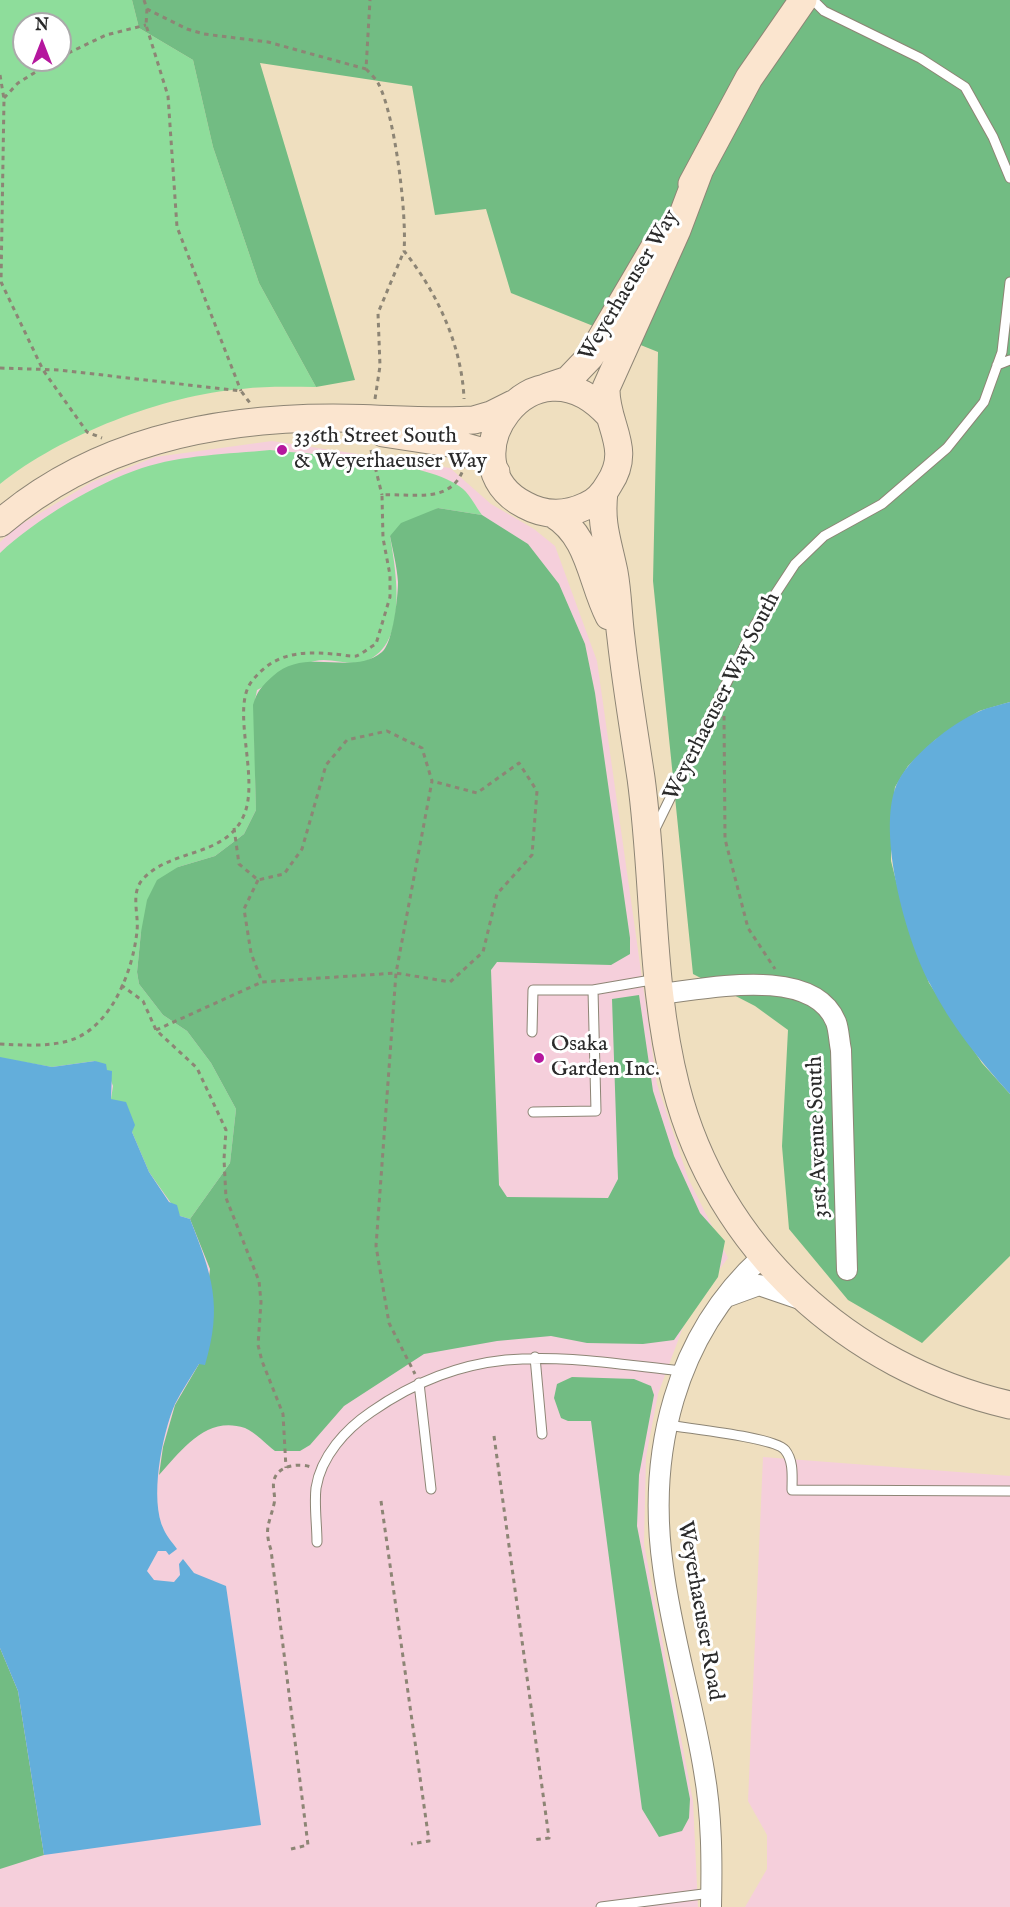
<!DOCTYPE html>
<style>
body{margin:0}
#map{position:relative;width:1010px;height:1907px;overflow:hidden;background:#efdfbf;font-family:"IM FELL English",serif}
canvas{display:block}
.north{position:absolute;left:12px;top:12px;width:60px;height:60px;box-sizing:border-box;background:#fff;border:2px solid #aaa;border-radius:50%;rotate:0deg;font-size:16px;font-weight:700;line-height:24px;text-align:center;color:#2b2b2b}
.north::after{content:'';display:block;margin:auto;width:21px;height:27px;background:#b5179e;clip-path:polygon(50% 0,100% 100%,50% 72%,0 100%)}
</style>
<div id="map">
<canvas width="1010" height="1907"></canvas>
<div class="north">N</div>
</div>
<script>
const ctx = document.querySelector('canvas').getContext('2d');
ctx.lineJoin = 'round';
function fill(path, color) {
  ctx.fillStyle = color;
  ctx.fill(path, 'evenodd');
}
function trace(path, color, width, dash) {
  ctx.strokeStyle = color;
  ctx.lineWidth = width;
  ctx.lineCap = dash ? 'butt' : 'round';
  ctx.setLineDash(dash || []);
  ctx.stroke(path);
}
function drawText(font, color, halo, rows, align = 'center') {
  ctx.font = font + ' "IM FELL English",serif';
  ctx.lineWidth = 6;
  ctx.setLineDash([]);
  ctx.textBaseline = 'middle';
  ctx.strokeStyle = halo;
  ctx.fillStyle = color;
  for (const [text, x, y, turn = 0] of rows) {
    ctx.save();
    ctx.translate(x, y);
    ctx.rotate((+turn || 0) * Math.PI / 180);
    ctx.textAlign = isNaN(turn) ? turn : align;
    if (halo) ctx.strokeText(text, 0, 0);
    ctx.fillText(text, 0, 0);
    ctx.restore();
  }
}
fill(new Path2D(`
 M272,441L450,468L491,504L534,529L555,546L597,661L657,1084L688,1178L728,1258L691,1306L658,1394L646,1457L644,1544L693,1801L698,1907H0V542L15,528L92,482L155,457Z
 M763,1457L1010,1476V1907H745L767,1869V1835L748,1801Z`), '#f5cfdb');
fill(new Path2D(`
 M0,0H132L139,28L193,60L213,147L259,283L316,387C291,387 266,386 242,389C164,395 61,435 0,484ZM24,24H60V60H24Z
 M270,450C316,455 429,460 463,489C470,495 476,507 482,515L438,508L390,536C396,572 409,644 366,661C350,667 331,657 315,661C299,664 273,682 257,690L254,705L256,810L244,834L215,856L178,867L141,932L137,972L139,984L163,1015L187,1031L211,1063L236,1109L230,1163L190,1219L180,1216L149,1172L132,1132L111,1099L113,1086L107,1070L95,1061L52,1067L0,1058V553C36,519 95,484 142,468C182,455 228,454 270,450Z`), '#8edd9b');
fill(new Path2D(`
 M132,0H1010V702L979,711L935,740L908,766L895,787L891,822V861L903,908L929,983L982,1063L1010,1094V1256L922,1343L848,1300L789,1229L782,1146L788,1030L755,1006L693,974L653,581L658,352L511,293L486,209L435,215L412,86L260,63L355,380L316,387L259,283L213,147L193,60L139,28Z
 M438,508L482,515L528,544L559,584L585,644L595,693L630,938V954L611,965L497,962L491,970L499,1185L507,1197L608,1198L618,1179L612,999L639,995L653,1091L674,1156L700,1213L725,1241L718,1277L674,1340L643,1344L587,1343L551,1336L497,1341L424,1354L344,1406L310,1445L300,1451H275C267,1445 255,1432 245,1428C206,1415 182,1450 159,1475L163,1447L175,1405L199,1364L210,1269L190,1219L230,1163L236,1109L211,1063L187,1031L163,1015L139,984L137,972L141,932L147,900L157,880L178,867L215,856L244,834L256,810L253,705C257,691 262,686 273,676C305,646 352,677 382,652C393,643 398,597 398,582C397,567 393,551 390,536L401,523Z
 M572,1377L634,1379L651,1386L654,1395L639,1475L637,1526L690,1799L689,1818L682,1831L659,1837L642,1809L591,1421H568L561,1418L554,1398L557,1384Z
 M0,1648L18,1691L44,1855L0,1869Z`), '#72bc83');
fill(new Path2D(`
 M1010,702V1094C980,1061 950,1024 930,984C906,940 877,834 896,786C907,758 952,723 980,711C989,707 1000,705 1010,702Z
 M0,1057L52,1067L95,1061L106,1064L107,1070L112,1071L111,1099L126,1102L135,1125L132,1132L149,1172L169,1202L177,1205L180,1216L190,1219C212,1275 223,1305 205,1365L199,1364C191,1377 182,1390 175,1404C162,1434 149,1500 164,1530C167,1537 173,1543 177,1549L169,1555L166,1551H158L147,1571L154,1580L174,1582L180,1575L179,1564L183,1559L194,1573L226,1586L261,1825L44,1855L18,1691L0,1648Z`), '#63aedb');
const lane = new Path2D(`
 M813,0L824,11L920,58L965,87L993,137L1010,178
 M997,365L1010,360
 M655,829L755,625L795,564L824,536L882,504L947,448L984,402L1002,352L1010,282
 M532,1032L533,990H593L657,979
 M533,1112L596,1111L593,990
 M535,1357L542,1434
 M419,1383L431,1489
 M668,1425C690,1429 774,1437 785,1450C794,1461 792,1477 792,1490L1010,1491
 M317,1542C317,1525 314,1505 316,1488C321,1456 346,1429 371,1412C478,1338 561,1358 682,1371
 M601,1907L711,1893`);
const street = new Path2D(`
 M660,994C707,989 813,965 836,1022C839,1030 839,1041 841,1050L847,1270
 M726,1297L759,1285L800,1299
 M711,1907C712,1862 712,1816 704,1771C693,1703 672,1636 663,1567C647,1453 675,1336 762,1257`);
const secondary = new Path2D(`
 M692,184L749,78L803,0
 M547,387L568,380L590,357L654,248
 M609,415C532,330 442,463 525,505C545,516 565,516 586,506C596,502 604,493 609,484C633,448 605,425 606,388L677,230L700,169
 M383,433L455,444L480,451L496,472
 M604,492C600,524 608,542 614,572C618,594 618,616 621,638C626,684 634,731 641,778C655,880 650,986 676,1087C717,1248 849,1368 1010,1405
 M553,514C590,536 591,581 609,616
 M0,523C94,443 211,418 333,418C380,418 428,423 474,420L491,415L513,404`);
trace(lane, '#8d8575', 11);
trace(street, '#8d8575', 22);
trace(secondary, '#8d8575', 29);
trace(new Path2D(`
 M144,0L147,9L187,29L204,34L268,42L366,69L370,0
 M147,9L146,25L168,96L177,227L241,391
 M60,57L106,35L146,25
 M366,69C370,73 375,78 378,83C395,114 407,215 404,251C437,292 462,346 464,399
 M0,75L4,99L1,282L43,370L87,432L102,438
 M4,98L18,83L55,60
 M0,368L59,370L241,391L250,403
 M375,399L380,366L378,313L404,251
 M371,450L382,495
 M724,716L725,839L748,928L775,969
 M234,828L239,864L258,880L284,874L302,849L326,765L347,740L387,731L422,748L432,781L396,973L376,1246L389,1323L415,1374
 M258,880L244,909L251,953L262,982L396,973L450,982L483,952L497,894L532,855L537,791L519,763L477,793L432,781
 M121,985L143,1001L156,1030L197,1068L226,1130L224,1159L226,1198L259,1281L261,1302L258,1345L262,1361L283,1414L286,1468
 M156,1030L262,982
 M0,1044C22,1045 46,1047 68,1041C111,1029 133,971 137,931C139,914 130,893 143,879C171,848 226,858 244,815C260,778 230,708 252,681C274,653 300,651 333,654C340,654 350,657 356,656C362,654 370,647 376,644L390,597V575L383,538L382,495C414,493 452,505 464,467
 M494,1436L549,1838L532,1840
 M381,1501L429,1841L411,1844
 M291,1849L308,1845L271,1550C264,1528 269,1525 274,1504C276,1496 272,1488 274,1480C278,1465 299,1463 311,1467`), '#8d8575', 3, [4.5, 4.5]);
trace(lane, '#fff', 9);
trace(street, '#fff', 20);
trace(secondary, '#fbe5cf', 27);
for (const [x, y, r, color] of [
 [282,450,6,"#b5179e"],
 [539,1058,6,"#b5179e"]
]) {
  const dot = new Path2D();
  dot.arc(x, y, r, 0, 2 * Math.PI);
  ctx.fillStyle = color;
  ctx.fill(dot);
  trace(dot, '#fff', 2);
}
drawText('22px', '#2b2b2b', '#fff', [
 ["Weyerhaeuser Way",630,286,-59],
 ["Weyerhaeuser Way South",723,697,-63],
 ["31st Avenue South",819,1137,-92],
 ["Weyerhaeuser Road",699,1611,80]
]);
drawText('22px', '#2b2b2b', '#fff', [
 ["336th Street South",294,437],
 ["& Weyerhaeuser Way",294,462],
 ["Osaka",551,1045],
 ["Garden Inc.",551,1070]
], 'left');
</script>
